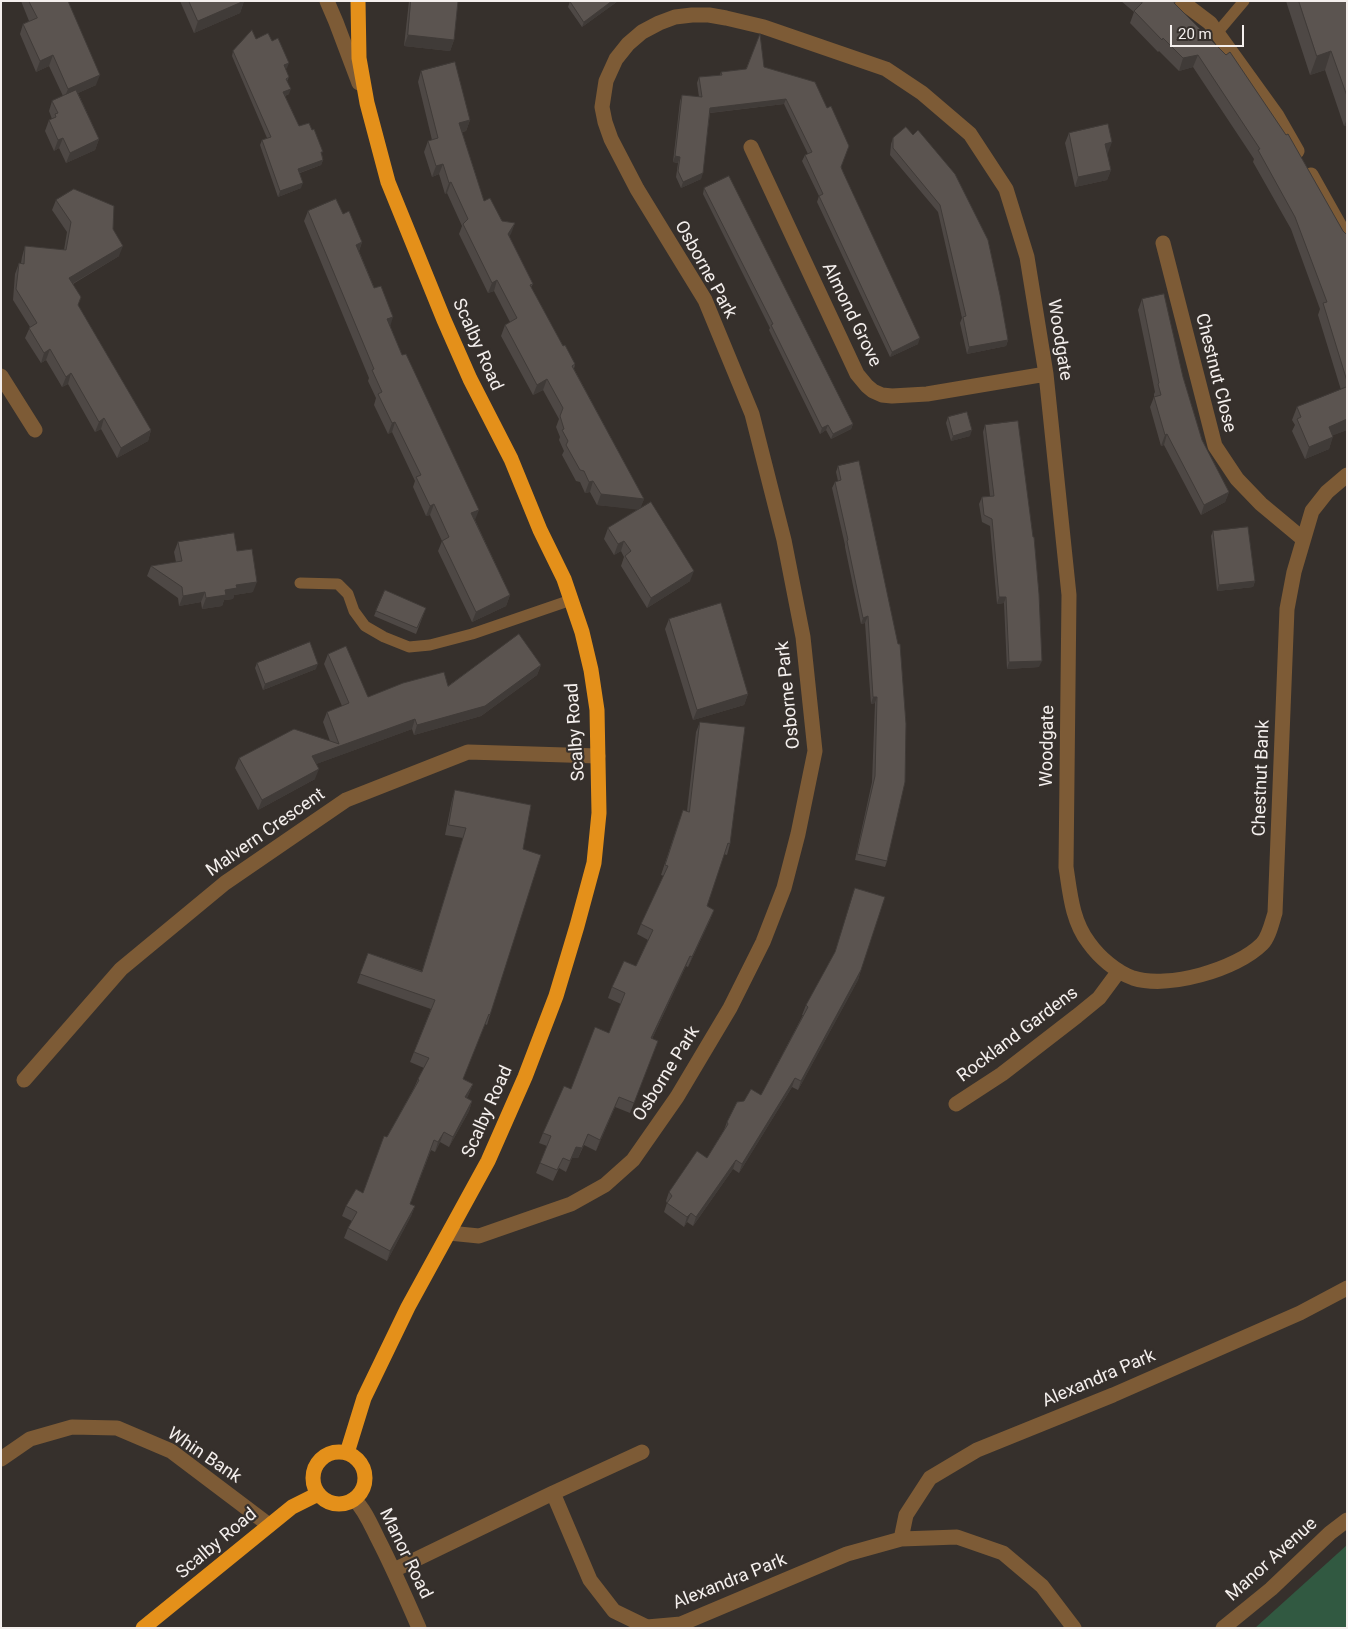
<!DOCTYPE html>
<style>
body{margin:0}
#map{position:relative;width:1348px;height:1629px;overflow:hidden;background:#36302c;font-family:Roboto,sans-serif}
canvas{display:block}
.frame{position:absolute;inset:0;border:2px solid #f4efed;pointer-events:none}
.scale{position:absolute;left:1170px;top:25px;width:74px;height:22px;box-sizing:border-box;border:2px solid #f4efed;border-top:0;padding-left:6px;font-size:15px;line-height:18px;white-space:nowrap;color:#f4efed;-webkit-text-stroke:4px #36302c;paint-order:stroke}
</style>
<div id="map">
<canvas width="1348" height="1629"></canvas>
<div class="frame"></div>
<div class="scale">20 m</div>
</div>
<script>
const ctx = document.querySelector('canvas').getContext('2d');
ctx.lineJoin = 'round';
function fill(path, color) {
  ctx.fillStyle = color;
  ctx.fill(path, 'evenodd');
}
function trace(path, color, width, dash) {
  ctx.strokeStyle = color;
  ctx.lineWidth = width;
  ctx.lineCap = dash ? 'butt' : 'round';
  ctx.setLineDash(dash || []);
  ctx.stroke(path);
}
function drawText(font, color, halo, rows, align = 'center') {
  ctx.font = font + ' Roboto,sans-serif';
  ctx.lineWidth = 4.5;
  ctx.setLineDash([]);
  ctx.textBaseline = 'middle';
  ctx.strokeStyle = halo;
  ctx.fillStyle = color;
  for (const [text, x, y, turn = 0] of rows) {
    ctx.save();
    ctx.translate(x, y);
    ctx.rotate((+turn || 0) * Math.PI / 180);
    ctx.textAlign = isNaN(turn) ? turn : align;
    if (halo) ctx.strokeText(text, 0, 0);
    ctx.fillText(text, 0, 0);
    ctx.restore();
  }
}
fill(new Path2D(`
 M1347,1545V1628H1255Z`), '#315941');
trace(new Path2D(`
 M1217,33L1244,1
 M300,583L338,584L348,594L354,611L365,626L384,637L409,647L430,645L472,634L571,600`), '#7d5b36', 11);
trace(new Path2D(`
 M327,1L336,22L359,83
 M1181,1L1210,23L1277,116L1297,151
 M751,147L857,374L867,386L873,391L882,395L892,396L927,394L1046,374
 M1311,175L1347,239
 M1163,243L1215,446L1237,479L1261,504L1303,539
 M1,376L35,430
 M24,1080L121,969L225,883L346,800L468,752L598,756
 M956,1104L1002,1074L1077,1016L1099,998L1119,971
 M449,1233L479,1236L571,1204L605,1185L633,1160L677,1097L730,1008L763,942L784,888L798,834L815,751L803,637L784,540L752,414L705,300L637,189L611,139L605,122L602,107L606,81L616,59L628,44L642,32L659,23L675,17L692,15H709L726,18L764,27L886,69L922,93L970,134L1006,189L1027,257L1046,374L1069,595L1066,867C1070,893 1072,921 1089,943C1099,957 1116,972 1133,978C1168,989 1236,970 1262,944C1269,937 1272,922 1275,913L1287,609L1294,572L1312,511L1327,492L1347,475
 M1,1459L30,1439L72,1427L117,1428L171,1451L269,1525
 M553,1493L642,1452
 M354,1499C365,1510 371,1525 378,1539C393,1568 406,1598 419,1628
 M901,1539L957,1537L1003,1553L1042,1586L1074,1628
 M394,1570L553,1493L590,1580L614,1611L647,1627L681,1624L847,1554L901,1539L906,1515L930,1478L977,1450L1113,1395L1300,1313L1347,1288
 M1223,1628L1271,1589L1330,1533L1347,1520`), '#7d5b36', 15);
trace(new Path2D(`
 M313 1478a26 26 0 1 1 52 0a26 26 0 1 1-52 0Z
 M347,1453L364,1398L408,1307L488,1161L525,1077L556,996L577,926L594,863L599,813L597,710L591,670L582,632L564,579L540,530L511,459L470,379L444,320L388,182L367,103L359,58L358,1
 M143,1628L292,1507L318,1494`), '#e4901a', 15);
fill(new Path2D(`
 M21,1H68L96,85L78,93L99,139L95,150L66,163L59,148L54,151L45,131L49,120L52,119L49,111L52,101L63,96L49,66L36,72L20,34L23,24L29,21Z
 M180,1H244L240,13L194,33Z
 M409,1H458L454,40L450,51L404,46Z
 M570,1H618L582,27L568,7Z
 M1121,1H1176L1175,4L1343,231L1347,235V430L1333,435L1329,449L1305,459L1292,431L1295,425L1292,420L1297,407L1341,390L1318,315L1320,309L1291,229L1253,162L1254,159L1193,67L1179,71L1159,51L1158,52L1130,23L1134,12Z
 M1286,1H1347V125L1344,126L1325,70L1310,75Z
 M256,39L287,68L285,69L289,77L287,81L289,94L285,96L299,126L322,155L323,160L321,165L300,173L301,188L278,197L260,145L262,140L267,138L232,56L233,51Z
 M764,67L841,167L918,344L890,357L817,202L819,196L802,161L805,155L808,154L784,104L710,113L701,179L681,188L676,177L678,163L673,162L680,101L682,95L699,97L697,83L699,77L720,75L721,72Z
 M421,71L470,120L466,131L462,132L484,201L502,221L515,223L509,236L533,284L531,287L563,346L575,364L574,369L644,499L640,508L690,581L647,608L621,566L624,557L621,551L614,555L604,539L608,528L638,509L597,505L590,492L585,493L580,482L576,481L562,455L564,451L559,440L560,437L556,427L559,419L543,390L533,395L501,336L505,325L510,322L494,291L488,293L459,234L462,226L447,193L445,194L439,174L432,177L424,152L428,141L432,140L418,82Z
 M906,127L1008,340L1006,346L967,354L960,323L962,318L938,212L890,155L891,144L893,138Z
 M1069,133L1108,153H1107L1111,170L1107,180L1075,187L1065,143Z
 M704,188L853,424L851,429L831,439L826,430L820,434L769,330L770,328L703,194Z
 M56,200L113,229L119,256L73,284L78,305L151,430L148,441L117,458L101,429L95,432L68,384L62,387L46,360L41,363L25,338L30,327L13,300L15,274L19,263H21L22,257L25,246L64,250L67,232L52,210Z
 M308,211L343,214L362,242L359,251L402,355L475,520L510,595L506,606L472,622L438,551L442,541L430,515L426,516L413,487L415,481L392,432L388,434L374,405L376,398L368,381L369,378L304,221Z
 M1142,299L1183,377L1202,440L1229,492L1225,502L1201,515L1164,445L1161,446L1150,407L1154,397V394L1155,392L1138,310Z
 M948,417L970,436L951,441L946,423Z
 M985,425L1039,667L1007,669L1004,603L997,604L990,526L982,522L979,504L982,497L990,496L983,432Z
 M838,466L898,644L887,861L885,867L855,860L872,782L875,703L871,704L865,623L861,624L845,547V545L832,488L835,482L838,481L836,472Z
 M1213,531L1255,581L1253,587L1217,591L1211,536Z
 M178,542L237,551L253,592L234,595L233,599L224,600L222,606L202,609L201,602L179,606L178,598L147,576L151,566L176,562L174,552Z
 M426,608L416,634L374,616L376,611Z
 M669,619L748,694L744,705L693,720L665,629Z
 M328,654L368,697L448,686L541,665L537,675L481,716L414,735L412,729L316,764L315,779L258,810L235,768L239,758L330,741L323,722L327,712L342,706L324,664Z
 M257,663L316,669L263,690L255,668Z
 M700,722L730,844L727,855L724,854L707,906L714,910L710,920L688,967L686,966L652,1039L658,1041L630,1113L615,1107L596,1151L584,1145L578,1158H572L566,1172L559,1168L553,1181L536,1173L547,1146L539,1143L543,1133L571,1089L609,1033L621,1004L608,998L612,987L636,966L648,940L637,934L641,924L664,876L661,875L679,821L687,811L696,732Z
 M455,790L531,805L490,1015L487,1025L485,1024L463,1079L473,1084L467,1098L472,1101L469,1111L449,1147L440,1142L435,1152L431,1150L410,1204L415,1206L411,1216L387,1261L344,1238L348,1228L352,1221L342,1216L346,1206L363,1193L387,1137L414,1088L418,1079L424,1068L410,1062L431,1009L357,983L368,953L422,971L463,838L445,835L452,800Z
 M861,970L858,980L798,1090L792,1087L739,1173L733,1169L693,1226L687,1222L684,1227L664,1212L667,1203L666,1201L669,1192L707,1158L724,1130L727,1122L744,1101L761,1095L803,1015H802L806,1005Z`), '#4e4845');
fill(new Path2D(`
 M244,1L240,13L194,33L198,21Z
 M612,1H618L582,27L584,22Z
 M408,35L454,40L450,51L404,46Z
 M1331,51L1325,70L1310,75L1317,56Z
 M53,55L49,66L36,72L40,61Z
 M1198,55L1193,67L1179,71L1183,58Z
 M289,63L287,68L282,70L284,65Z
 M100,75L96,85L64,99L68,89Z
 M291,89L289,94L281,97L283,92Z
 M786,99L784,104L708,113L710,108Z
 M1347,119V125L1344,126Z
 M470,120L466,131L455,133L459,123Z
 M63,138L59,148L54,151L58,140Z
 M99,139L95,150L66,163L70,153Z
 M1112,142L1108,153L1101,155L1105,144Z
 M675,156L680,157L678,163L673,162Z
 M323,160L321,165L296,174L298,169Z
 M443,164L439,174L432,177L436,166Z
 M1111,170L1107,180L1075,187L1078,177Z
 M703,173L701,179L681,188L683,182Z
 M451,182L447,193L445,194L449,183Z
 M303,183L301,188L278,197L280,191Z
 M515,223L511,234L504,244L508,234Z
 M362,242L358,253L356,245Z
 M123,246L119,256L65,288L69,278Z
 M497,280L494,291L488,293L492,283Z
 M393,317L390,327L387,319Z
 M920,338L918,344L890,357L892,352Z
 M1008,340L1006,346L967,354L969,347Z
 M50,349L46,360L41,363L44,353Z
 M71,373L68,384L62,387L66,377Z
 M547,379L543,390L533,395L537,385Z
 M104,418L101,429L95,432L99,422Z
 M1347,419V430L1324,439L1329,427Z
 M395,422L392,432L388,434L392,423Z
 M853,424L851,429L831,439L833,434Z
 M828,425L826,430L820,434L822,428Z
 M151,430L148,441L117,458L121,448Z
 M972,430L970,436L951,441L953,436Z
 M1167,434L1164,445L1161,446L1165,435Z
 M1333,437L1329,449L1305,459L1309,447Z
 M593,481L590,492L585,493L589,482Z
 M1229,492L1225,502L1201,515L1204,505Z
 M601,494L644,499L640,510L597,505Z
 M434,504L430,515L426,516L430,506Z
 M479,510L475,520L471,513Z
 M624,541L621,551L614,555L618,544Z
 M694,571L690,581L647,608L651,598Z
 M1255,581L1253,587L1217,591L1219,585Z
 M257,582L253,592L234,595L233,599L224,600L222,606L202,609L206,598L236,585Z
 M205,592L201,602L179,606L183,596Z
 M510,595L506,606L472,622L476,612Z
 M999,597H1006L1004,603L997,604Z
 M868,616L865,623L861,624L863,618Z
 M1042,661L1039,667L1007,669L1009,662Z
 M318,664L316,669L263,690L265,684Z
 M541,665L537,675L481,716L414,735L417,725Z
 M748,694L744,705L693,720L697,710Z
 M873,697H877L875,703L871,704Z
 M415,719L412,729L308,767L312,756Z
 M319,769L315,779L258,810L262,800Z
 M714,910L710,920L688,967L692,957Z
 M690,956L686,966L647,1049L651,1038Z
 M861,970L858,980L798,1090L801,1081Z
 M795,1078L792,1087L739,1173L742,1164Z
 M473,1084L469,1094L462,1107L465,1097Z
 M619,1097L615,1107L596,1151L600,1140Z
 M472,1101L469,1111L449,1147L453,1137Z
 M444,1132L440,1142L435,1152L438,1142Z
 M588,1134L578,1158H572L566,1172L576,1147Z
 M736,1160L733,1169L693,1226L696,1217Z
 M415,1206L411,1216L387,1261L390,1251Z
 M691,1213L687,1222L684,1227L687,1217Z`), '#403b38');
const building = new Path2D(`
 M29,1H68L100,75L68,89L53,55L40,61L23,24L37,18Z
 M189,1H244L198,21Z
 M411,1H458L454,40L408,35Z
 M570,1H612L584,22Z
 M1140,1H1175L1174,3L1226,55L1230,52L1286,135L1288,134L1343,231L1347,235V381L1323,303L1327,302L1295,217L1258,150L1260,149L1198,55L1183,58L1163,38L1162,40L1134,11L1142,3Z
 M1299,1H1347V96L1331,51L1317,56Z
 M252,30L256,39L268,33L272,41L278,38L289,63L284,65L289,77L286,79L291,89L283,92L299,126L309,123L312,130L314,129L323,152H321L323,160L298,169L303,183L280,191L262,140L271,137L233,51Z
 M760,34L764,67L815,82L827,108L831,106L849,146L841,167L843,172L920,338L892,352L819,196L823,194L805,155L812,152L786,99L710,108L703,173L683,182L678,171L680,157L675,156L682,95L702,97L699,77L722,75L721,72L746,69Z
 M455,62L470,120L459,123L484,201L490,198L502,221L515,223L508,234L533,284L530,285L563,346L565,345L575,364L572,366L644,499L601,494L593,481L589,482L584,471L580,470L566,445L568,441L562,430L564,429L560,416L563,408L547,379L537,385L505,325L517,318L497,280L492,283L463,224L468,219L451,182L449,183L443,164L436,166L428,141L438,138L421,71Z
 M76,90L99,139L70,153L63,138L58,140L49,120L56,117L55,114L58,113L52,101Z
 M1108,124L1112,142L1105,144L1111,170L1078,177L1069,133Z
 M906,127L913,135L918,130L955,174L988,240L1000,295L1008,340L969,347L963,317L966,316L940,205L893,148V138Z
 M729,176L853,424L833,434L828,425L822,428L771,325L773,324L704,188Z
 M74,189L114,206L113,229L123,246L69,278L81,297L78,305L151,430L121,448L104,418L99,422L71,373L66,377L50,349L44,353L29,328L37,323L16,289L19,263L24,264L25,246L66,250L71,222L56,200Z
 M336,199L343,214L349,211L362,242L356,245L374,288L381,286L393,317L387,319L402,355L406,354L479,510L471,513L510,595L476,612L442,541L449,537L434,504L430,506L416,477L421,475L395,422L392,423L378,394L382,392L372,370L374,369L308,211Z
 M1164,294L1183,377L1202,440L1229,492L1204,505L1167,434L1165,435L1154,397L1161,395L1158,384L1159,383L1142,299Z
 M1347,387V419L1329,427L1333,437L1309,447L1297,419L1301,417L1297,407Z
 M967,412L972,430L953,436L948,417Z
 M1018,421L1033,537H1034L1039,594L1042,661L1009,662L1006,597H999L992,519L984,515L982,497L994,496L985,425Z
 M859,461L898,644H900L906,724L905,782L887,861L857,854L875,776L877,697H873L868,616L863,618L847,541L848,540L835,482L841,480L838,466Z
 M651,502L694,571L651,598L625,556L631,551L624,541L618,544L608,528Z
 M1248,527L1255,581L1219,585L1213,531Z
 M234,533L237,551L252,549L257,582L236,585L237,588L225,590L226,595L206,598L205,592L183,596L182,587L151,566L182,561L178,542Z
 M385,590L426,608L417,628L376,611Z
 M721,603L748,694L697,710L669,619Z
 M519,634L541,665L485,706L417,725L415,719L312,756L319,769L262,800L239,758L294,729L339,744L327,712L349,703L328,654L346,646L368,697L403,683L444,672L448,686Z
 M310,642L318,664L265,684L257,663Z
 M700,722L745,727L730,844L728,843L707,906L714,910L692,957L690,956L651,1038L658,1041L634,1103L619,1097L600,1140L588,1134L582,1148L576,1147L570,1161L563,1158L557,1170L540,1163L551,1136L543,1133L564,1086L571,1089L595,1027L609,1033L625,993L612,987L624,961L636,966L653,930L641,924L668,866L665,865L683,810L689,812Z
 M455,790L531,805L523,849L541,855L490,1015L489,1014L463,1079L473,1084L465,1097L472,1101L453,1137L444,1132L438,1142L434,1140L410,1204L415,1206L390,1251L348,1228L357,1212L346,1206L356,1189L363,1193L384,1136L387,1137L419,1080L418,1079L429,1058L414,1052L435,1000L360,974L368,953L422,972L466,828L449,825Z
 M855,888L885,897L861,970L801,1081L795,1078L742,1164L736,1160L696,1217L691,1213L687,1217L667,1203L672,1196L669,1192L697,1151L707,1158L728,1124L727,1122L737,1102L744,1101L751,1089L761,1095L808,1007L806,1005L835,952Z`);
fill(building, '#5b5450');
trace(building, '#403b38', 1);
drawText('18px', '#f4efed', '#36302c', [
 ["Osborne Park",705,270,61],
 ["Almond Grove",851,315,64],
 ["Woodgate",1059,340,81],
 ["Scalby Road",477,345,66],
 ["Chestnut Close",1215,373,76],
 ["Osborne Park",789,695,-96],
 ["Scalby Road",576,732,-94],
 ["Woodgate",1048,746,-89],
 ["Chestnut Bank",1262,778,-88],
 ["Malvern Crescent",266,833,-35],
 ["Rockland Gardens",1018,1035,-37],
 ["Osborne Park",667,1074,-58],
 ["Scalby Road",488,1112,-66],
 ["Alexandra Park",1099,1379,-23],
 ["Whin Bank",204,1456,34],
 ["Scalby Road",217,1544,-40],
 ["Manor Road",405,1554,64],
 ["Manor Avenue",1272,1560,-42],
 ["Alexandra Park",730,1582,-22]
]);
</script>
